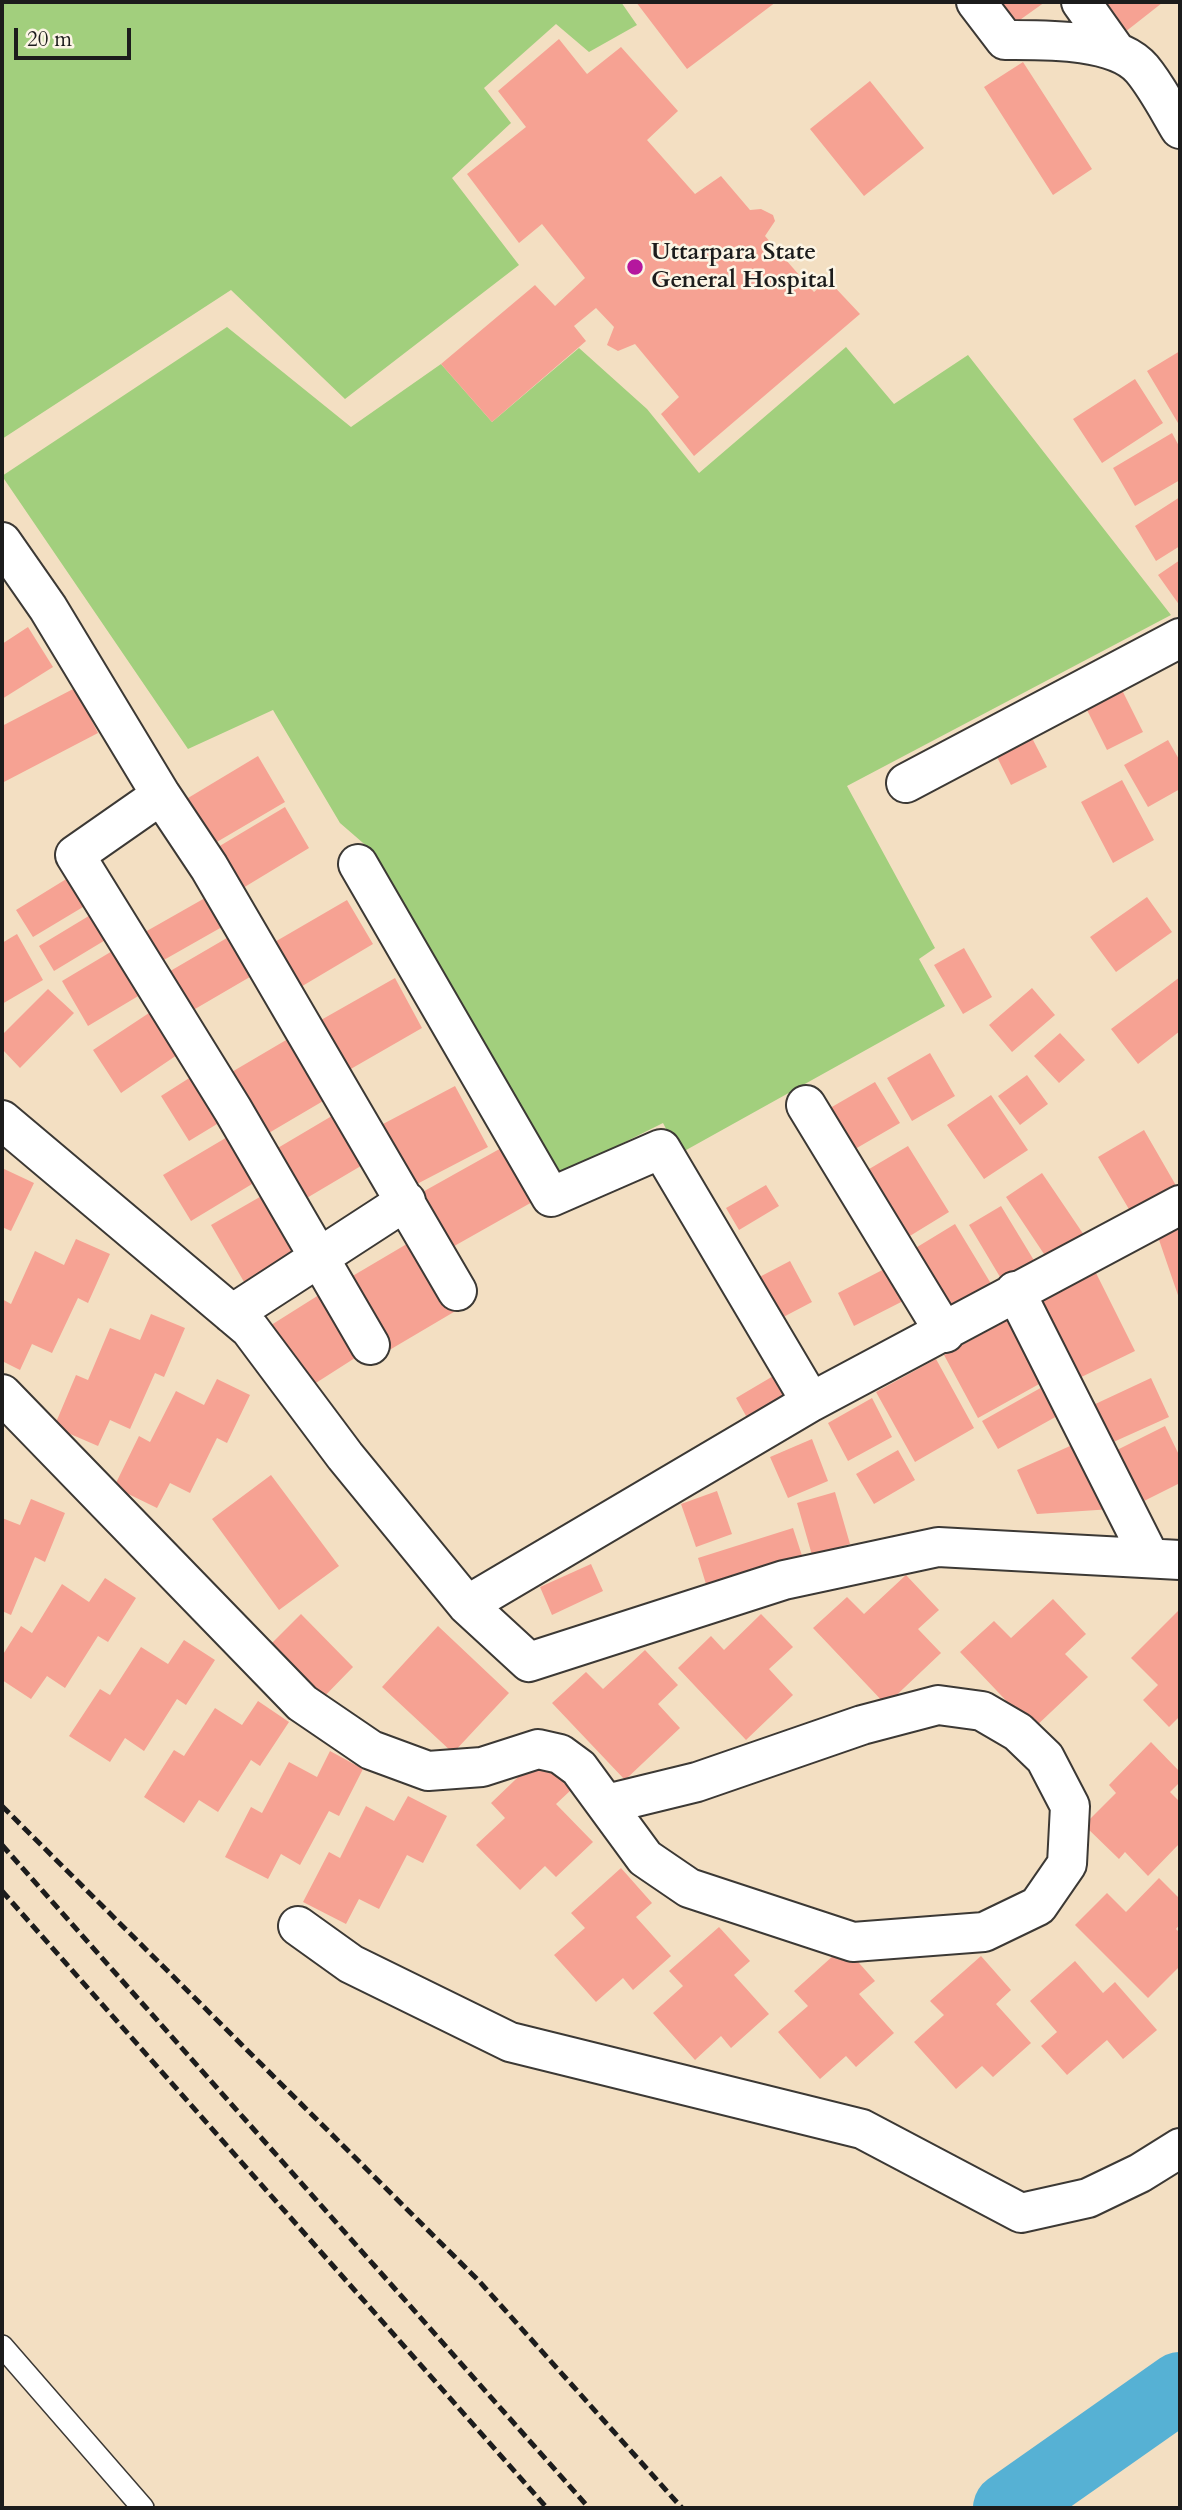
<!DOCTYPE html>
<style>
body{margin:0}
#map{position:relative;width:1182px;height:2510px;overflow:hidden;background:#f3dfc2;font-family:Cardo,serif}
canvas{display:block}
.frame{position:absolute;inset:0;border:4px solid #1c1c1c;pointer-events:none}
.scale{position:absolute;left:14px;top:28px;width:117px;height:32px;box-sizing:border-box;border:4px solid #1c1c1c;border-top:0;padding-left:9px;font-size:21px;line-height:24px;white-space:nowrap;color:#1c1c1c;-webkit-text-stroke:5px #fcf5e5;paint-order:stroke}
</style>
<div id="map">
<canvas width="1182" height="2510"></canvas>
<div class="frame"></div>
<div class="scale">20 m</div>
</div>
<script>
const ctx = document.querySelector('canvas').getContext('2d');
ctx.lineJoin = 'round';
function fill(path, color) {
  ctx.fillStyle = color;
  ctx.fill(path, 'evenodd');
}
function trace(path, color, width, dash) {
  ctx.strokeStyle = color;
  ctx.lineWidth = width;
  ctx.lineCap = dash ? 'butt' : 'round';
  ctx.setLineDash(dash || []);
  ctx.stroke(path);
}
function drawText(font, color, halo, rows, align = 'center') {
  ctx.font = font + ' Cardo,serif';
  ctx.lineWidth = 5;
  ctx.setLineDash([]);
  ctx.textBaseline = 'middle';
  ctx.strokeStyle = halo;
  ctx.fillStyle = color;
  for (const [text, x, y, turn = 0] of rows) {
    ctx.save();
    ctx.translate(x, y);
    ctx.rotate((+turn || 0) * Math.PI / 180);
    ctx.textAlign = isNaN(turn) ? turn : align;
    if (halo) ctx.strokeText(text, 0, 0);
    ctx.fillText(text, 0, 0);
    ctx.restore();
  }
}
fill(new Path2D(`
 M2,2H621L637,25L589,52L556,24L484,88L511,123L452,178L519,265L345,399L231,290L2,439Z
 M227,327L351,427L441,364L492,422L579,348L647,409L699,473L846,347L894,404L968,355L1171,615L847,786L935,948L919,959L945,1006L679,1154L663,1123L553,1178L370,849L340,823L273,710L188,749L2,476Z`), '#a2cf7d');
trace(new Path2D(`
 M1008,2508L1180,2387`), '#56b1d4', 70);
fill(new Path2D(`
 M636,2H776L687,69Z
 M992,2H1045L1010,27Z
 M1092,2H1161L1162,3L1120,36Z
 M559,39L587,74L621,47L678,111L647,140L695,194L721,176L750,210L761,209L773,215L775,221L765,236L814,292L828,280L860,314L694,456L661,414L679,397L635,344L618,351L607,345L614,327L596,308L574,326L586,341L492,422L441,364L535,285L555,306L585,278L542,224L519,243L467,174L526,127L498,91Z
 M1023,62L1092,169L1053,195L984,87Z
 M870,81L924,148L864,196L810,129Z
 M1180,351V421L1178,423L1147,371Z
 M1135,379L1163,423L1102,463L1073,419Z
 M1172,433L1180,448V480L1135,506L1113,468Z
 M1180,497V546L1156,561L1135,526Z
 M1180,560V606L1158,575Z
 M28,627L53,667L2,699V644Z
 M75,688L98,733L2,783V726Z
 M1122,690L1143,732L1107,750L1086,708Z
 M1032,738L1047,767L1011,785L996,755Z
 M1168,740L1180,761V789L1148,807L1124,765Z
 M258,756L285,802L210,846L183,801Z
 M1122,780L1154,840L1113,863L1081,802Z
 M285,807L309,848L238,891L213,850Z
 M76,873L93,901L33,937L16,910Z
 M212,894L229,923L155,965L138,936Z
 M1147,897L1172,932L1116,972L1090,937Z
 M347,900L373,944L299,988L273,943Z
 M97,911L112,936L54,971L39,946Z
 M244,928L267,967L183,1016L160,977Z
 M17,934L43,980L2,1004V943Z
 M119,947L145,992L88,1026L62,981Z
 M964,948L992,997L963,1014L934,965Z
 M1180,977V1031L1138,1064L1111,1029Z
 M395,978L422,1028L349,1070L321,1020Z
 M1032,988L1055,1015L1012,1052L989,1025Z
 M48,989L74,1013L20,1068L2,1049V1035Z
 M149,1013L177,1055L121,1093L93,1050Z
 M298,1033L335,1094L262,1137L225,1076Z
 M1060,1033L1085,1060L1059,1083L1034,1056Z
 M930,1053L955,1096L912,1121L887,1078Z
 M194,1075L222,1121L189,1141L161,1096Z
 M1027,1075L1048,1104L1020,1125L998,1096Z
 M875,1082L900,1123L843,1156L818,1115Z
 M455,1086L488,1147L415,1185L383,1124Z
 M991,1095L1028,1150L984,1179L947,1125Z
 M347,1107L376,1157L300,1202L271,1152Z
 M1144,1130L1178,1189L1133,1216L1098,1157Z
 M229,1136L257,1181L191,1221L163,1175Z
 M908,1146L949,1212L900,1242L859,1175Z
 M503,1147L534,1201L449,1249L419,1194Z
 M2,1168L34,1183L11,1231L2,1227Z
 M1042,1173L1086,1238L1050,1263L1006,1197Z
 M766,1185L779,1206L739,1230L726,1208Z
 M272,1190L307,1252L247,1287L211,1225Z
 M1001,1206L1038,1267L1006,1287L969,1225Z
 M955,1224L993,1287L948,1315L909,1252Z
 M1180,1226V1301L1157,1234Z
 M422,1235L464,1306L381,1355L339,1284Z
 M76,1239L110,1254L88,1303L78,1298L52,1353L32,1344L20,1370L2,1361V1299L11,1304L35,1251L64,1265Z
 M790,1261L812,1302L770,1324L748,1283Z
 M890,1266L907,1299L854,1326L838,1293Z
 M1096,1273L1135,1351L1069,1383L1030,1306Z
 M330,1288L369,1349L308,1388L268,1327Z
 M151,1314L185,1328L164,1377L155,1373L130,1429L110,1420L98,1446L54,1427L76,1375L88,1380L110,1328L140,1340Z
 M1016,1315L1050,1378L978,1418L944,1355Z
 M936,1359L974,1428L915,1462L876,1392Z
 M780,1372L795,1397L750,1423L736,1398Z
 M1151,1378L1169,1417L1109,1444L1091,1406Z
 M217,1379L250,1395L227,1443L217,1438L190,1493L170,1483L157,1508L114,1487L139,1436L150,1442L176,1391L204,1405Z
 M1044,1386L1059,1415L998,1449L982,1421Z
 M872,1398L892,1437L848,1461L828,1423Z
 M1165,1426L1180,1457V1483L1136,1505L1111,1453Z
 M812,1439L828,1481L788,1498L770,1457Z
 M1081,1441L1112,1509L1037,1514L1017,1470Z
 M898,1450L915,1480L874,1504L856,1474Z
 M271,1475L339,1566L279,1610L212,1519Z
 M717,1491L732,1534L696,1547L681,1504Z
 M835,1492L850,1544L812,1555L797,1503Z
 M31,1499L65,1513L45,1562L35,1557L11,1615L2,1611V1518L20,1525Z
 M793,1528L805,1565L709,1594L698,1558Z
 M591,1564L603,1591L552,1615L540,1587Z
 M906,1575L939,1610L918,1629L941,1653L886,1705L813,1628L847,1597L864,1614Z
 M105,1578L136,1598L108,1642L98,1636L65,1688L47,1676L31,1699L2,1680V1656L21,1626L32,1633L62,1584L89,1602Z
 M1053,1599L1086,1634L1065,1654L1088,1677L1033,1729L960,1652L994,1621L1011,1638Z
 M1180,1609V1716L1169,1727L1143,1700L1158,1685L1131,1658Z
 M301,1614L353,1667L316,1705L263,1652Z
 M761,1614L793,1647L769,1669L793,1695L746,1740L678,1668L711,1636L724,1650Z
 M438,1626L509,1693L453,1753L382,1687Z
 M184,1640L215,1660L186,1705L177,1699L144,1751L125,1738L110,1762L69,1736L100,1689L110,1695L141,1647L168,1664Z
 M645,1650L678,1685L658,1704L680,1728L625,1780L552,1703L586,1672L603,1689Z
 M258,1701L289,1722L260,1766L251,1760L218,1812L199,1800L184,1823L144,1797L174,1750L184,1756L215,1708L242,1725Z
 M1151,1742L1180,1772V1782L1170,1792L1180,1802V1843L1148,1876L1125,1852L1119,1859L1084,1825L1116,1793L1109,1785Z
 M330,1751L363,1769L339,1816L329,1811L300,1865L281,1854L268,1879L225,1857L251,1807L262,1813L289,1762L317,1777Z
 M539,1757L571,1790L556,1804L593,1842L556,1877L545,1866L520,1890L476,1845L505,1818L491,1803Z
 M408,1796L447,1816L423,1863L407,1855L379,1909L359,1899L346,1924L303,1902L329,1852L340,1858L366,1806L394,1821Z
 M621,1868L652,1903L636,1917L671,1956L633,1990L623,1978L596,2002L554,1955L585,1928L571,1913Z
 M1159,1878L1180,1899V1924L1176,1929L1180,1933V1966L1148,1998L1075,1925L1107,1893L1126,1912Z
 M719,1927L750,1961L734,1975L769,2014L731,2048L721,2036L695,2060L653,2013L683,1986L669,1971Z
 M844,1946L875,1981L859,1994L894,2033L856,2067L846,2056L820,2079L778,2032L808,2006L794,1991Z
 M981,1956L1011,1990L996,2004L1031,2043L993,2077L982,2066L956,2089L914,2042L944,2015L930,2001Z
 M1075,1961L1103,1993L1115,1982L1157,2030L1123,2059L1107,2040L1067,2075L1041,2046L1057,2032L1030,2001Z`), '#f6a293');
const service = new Path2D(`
 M2,2346L143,2508`);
const minor = new Path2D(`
 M976,2L1005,40C1043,40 1116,38 1142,69C1157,87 1168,109 1180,129
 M1081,2L1115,50
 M2,542L48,608L161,795L209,867L457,1291
 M906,783L1180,638
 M161,795L75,855L233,1110L370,1345
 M358,864L551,1197L661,1149L811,1402L1180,1205
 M806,1105L945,1333
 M2,1120L250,1329L345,1456L467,1605L529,1662L784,1580L938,1547L1180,1560
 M1015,1291L1150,1558
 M232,1314L406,1201
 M2,1394L302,1703L371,1750L428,1771L482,1767L538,1749L560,1754L579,1768L645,1858L689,1888L853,1942L984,1932L1038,1906L1067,1864L1070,1806L1045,1758L1018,1732L982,1711L938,1705L862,1725L697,1782L607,1804
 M467,1605L811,1402
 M298,1926L351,1964L510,2042L862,2129L1021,2213L1088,2198L1140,2173L1180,2148`);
trace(service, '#3c3935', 24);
trace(minor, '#3c3935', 42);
trace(service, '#fff', 21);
trace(minor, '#fff', 38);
trace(new Path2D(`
 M2,1806L479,2281L682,2508
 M2,1845L589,2508
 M2,1891L547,2508`), '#1c1c1c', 5, [10, 5]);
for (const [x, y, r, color] of [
 [635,267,9,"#b5179e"]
]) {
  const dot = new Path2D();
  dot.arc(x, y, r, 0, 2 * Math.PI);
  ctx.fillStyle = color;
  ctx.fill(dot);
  trace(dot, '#fcf5e5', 2.5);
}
drawText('bold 24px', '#1c1c1c', '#fcf5e5', [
 ["Uttarpara State",651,253],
 ["General Hospital",651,281]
], 'left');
</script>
